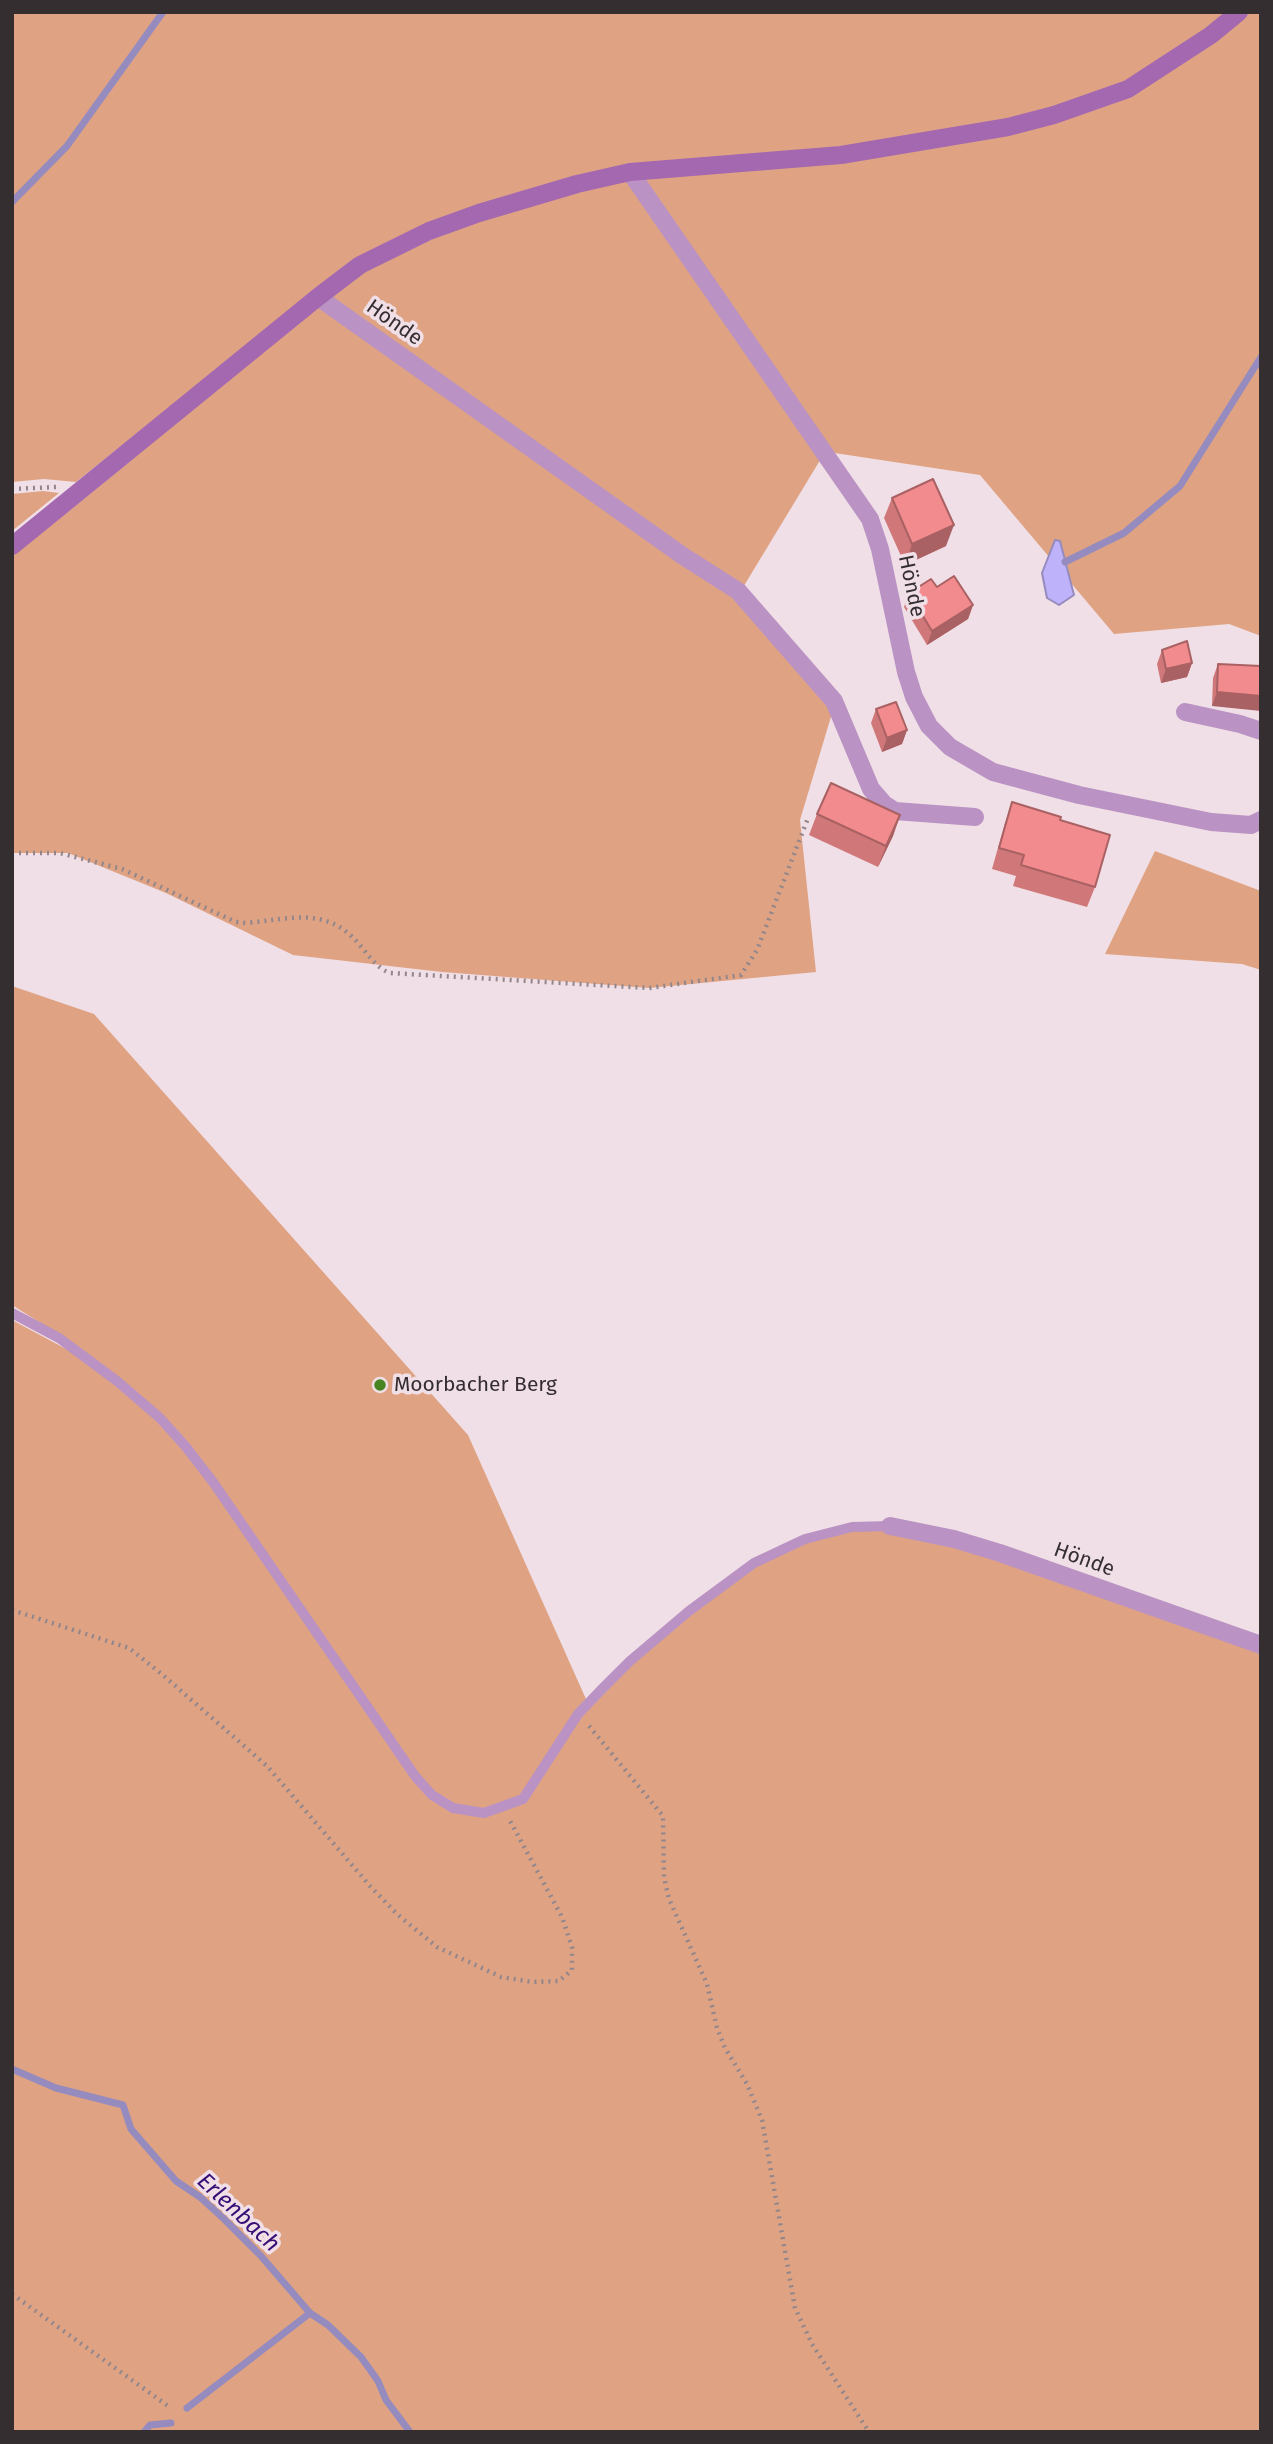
<!DOCTYPE html>
<meta charset="utf-8">
<style>
body{margin:0}
#map{position:relative;width:1273px;height:2444px;overflow:hidden;background:#f0dfe6;font-family:"Fira Sans",sans-serif}
canvas{display:block}
.frame{position:absolute;inset:0;border:14px solid #352e31;pointer-events:none}
</style>
<div id="map">
<canvas width="1273" height="2444"></canvas>
<div class="frame"></div>
</div>
<script>
const ctx = document.querySelector('canvas').getContext('2d');
ctx.lineJoin = 'round';
function fill(path, color) {
  ctx.fillStyle = color;
  ctx.fill(path, 'evenodd');
}
function trace(path, color, width, dash) {
  ctx.strokeStyle = color;
  ctx.lineWidth = width;
  ctx.lineCap = dash ? 'butt' : 'round';
  ctx.setLineDash(dash || []);
  ctx.stroke(path);
}
function drawText(font, color, halo, rows, align = 'center') {
  ctx.font = font + ' "Fira Sans",sans-serif';
  ctx.lineWidth = 7;
  ctx.setLineDash([]);
  ctx.textBaseline = 'middle';
  ctx.strokeStyle = halo;
  ctx.fillStyle = color;
  for (const [text, x, y, turn = 0] of rows) {
    ctx.save();
    ctx.translate(x, y);
    ctx.rotate((+turn || 0) * Math.PI / 180);
    ctx.textAlign = isNaN(turn) ? turn : align;
    if (halo) ctx.strokeText(text, 0, 0);
    ctx.fillText(text, 0, 0);
    ctx.restore();
  }
}
fill(new Path2D(`
 M12,12H1230L1125,84L1007,122L528,192L313,293L76,482L44,479L12,482Z
 M1246,12H1261V636L1229,624L1114,634L980,475L828,452L636,176L1056,120Z
 M629,178L822,457L742,589L325,297L364,270L481,217Z
 M317,305L735,596L833,710L800,820L816,972L649,988L442,972L293,955L166,893L68,853H12V556C116,475 215,389 317,305Z
 M43,491L59,493L12,531V494Z
 M1155,851L1261,891V970L1242,964L1105,954Z
 M12,986L94,1014L468,1435L590,1708L635,1662L692,1612L756,1564L804,1543L854,1531L889,1530L977,1549L1261,1651V2432H12V1320L68,1350L72,1343L12,1305Z`), '#dfa384');
const water = new Path2D(`
 M1055,540L1060,541L1074,595L1059,605L1047,598L1042,573Z`);
fill(water, '#beb3fb');
trace(water, '#958bbe', 2);
trace(new Path2D(`
 M12,202L67,146L163,12
 M1065,562L1124,533L1180,486L1261,357
 M12,2069L56,2088L123,2105L131,2129L176,2181L200,2197L224,2219L261,2256L310,2313L328,2325L361,2357L378,2381L386,2400L410,2432
 M187,2408L310,2313
 M144,2432L150,2425L171,2423`), '#958bbe', 7);
trace(new Path2D(`
 M12,489L56,487
 M12,853H60L122,869L236,922L246,923C290,919 326,906 358,943C368,954 376,968 390,973L649,988L741,975L757,950L808,818
 M12,1610L129,1648L164,1676L267,1766L370,1886L398,1915L437,1947L501,1977L533,1982L559,1981L572,1970V1947L562,1917L508,1817
 M589,1726L663,1816L664,1877L669,1899L707,1984L717,2028L725,2048L747,2084L762,2120L795,2308L812,2344L869,2432
 M12,2294L168,2406`), '#92868b', 4.5, [2, 5]);
trace(new Path2D(`
 M12,1313L59,1338L117,1381L160,1418L186,1447L213,1482L415,1776L432,1795L453,1808L484,1813L523,1799L578,1714L602,1689L630,1661L689,1611L754,1563L805,1539L852,1527L890,1526`), '#ba92c3', 10);
trace(new Path2D(`
 M630,172L870,519L880,549L906,672L914,697L929,726L950,747L993,772L1079,795L1211,822L1251,825L1261,820
 M318,297L683,556L738,591L834,701L871,789L884,804L895,811L975,817
 M1185,712L1240,724L1261,731
 M890,1526L954,1539L1000,1553L1261,1645`), '#ba92c3', 18);
trace(new Path2D(`
 M12,546L318,297L360,265L429,231L479,213L577,184L630,172L841,155L1008,127L1054,115L1128,89L1211,35L1239,12`), '#a468b1', 18);
fill(new Path2D(`
 M892,498L946,546L905,565L884,518Z
 M937,587L973,605L968,619L927,645L904,607L909,593Z
 M1162,650L1192,663L1187,677L1161,683L1157,664Z
 M1218,664L1261,666L1212,706L1213,678Z
 M876,709L907,730L902,744L882,752L871,723Z
 M1012,802L1060,820L1095,887L1087,907L1013,886L1016,876L992,869L1005,823Z
 M817,814L900,815L893,836L878,867L809,835Z`), '#d07879');
fill(new Path2D(`
 M954,525L946,546L905,565L912,544Z
 M973,605L968,619L927,645L932,631Z
 M1192,663L1187,677L1161,683L1166,669Z
 M1217,692L1261,696V711L1212,706Z
 M907,730L902,744L882,752L887,738Z
 M900,815L893,836L878,867L886,846Z`), '#a96163');
const building = new Path2D(`
 M933,479L954,525L912,544L892,498Z
 M954,576L973,605L932,631L909,593L931,579L937,587Z
 M1187,641L1192,663L1166,669L1162,650Z
 M1218,664L1261,666V696L1217,692Z
 M896,702L907,730L887,738L876,709Z
 M831,783L900,815L886,846L817,814Z
 M1012,802L1061,817L1060,820L1110,835L1095,887L1021,865L1024,855L999,848Z`);
fill(building, '#f28b8d');
trace(building, '#a96163', 2);
for (const [x, y, r, color] of [
 [380,1385,7,"#488421"]
]) {
  const dot = new Path2D();
  dot.arc(x, y, r, 0, 2 * Math.PI);
  ctx.fillStyle = color;
  ctx.fill(dot);
  trace(dot, '#f0dfe6', 2.5);
}
drawText('21px', '#352e31', '#f0dfe6', [
 ["Hönde",394,323,35],
 ["Hönde",911,586,78],
 ["Hönde",1084,1560,20]
]);
drawText('21px', '#352e31', '#f0dfe6', [
 ["Moorbacher Berg",394,1385]
], 'left');
drawText('italic 23px', '#350d75', '#f0dfe6', [
 ["Erlenbach",238,2213,43]
]);
</script>
